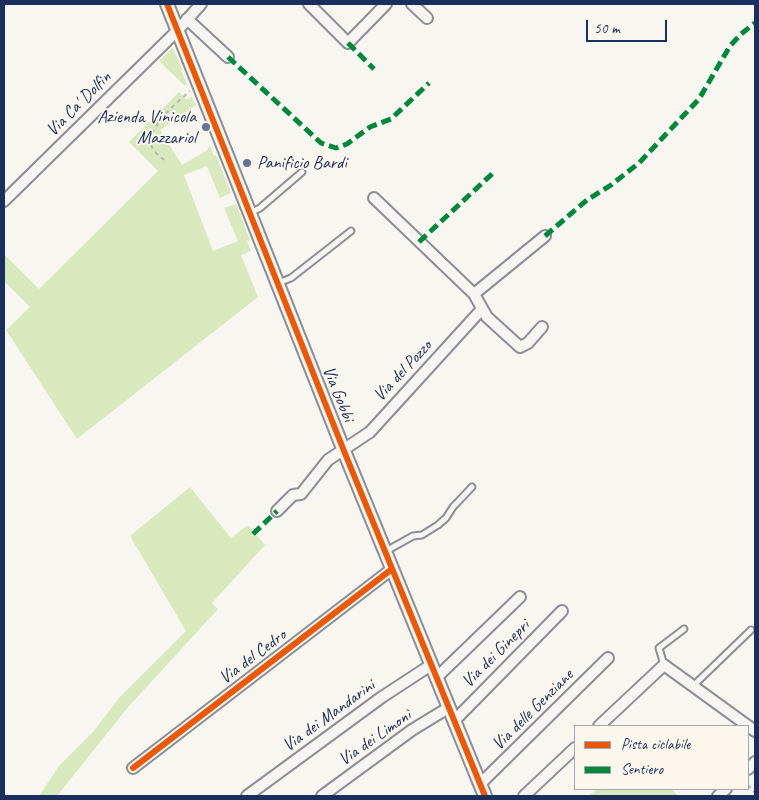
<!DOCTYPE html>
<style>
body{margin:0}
#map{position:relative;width:759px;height:800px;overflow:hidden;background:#f8f6f0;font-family:Caveat,sans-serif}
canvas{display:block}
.frame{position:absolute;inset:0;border:5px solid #1b2f5e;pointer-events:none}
.legend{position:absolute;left:574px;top:725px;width:175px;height:65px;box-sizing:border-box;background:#fbf7ec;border:1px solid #a1a7b3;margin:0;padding:6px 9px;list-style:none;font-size:15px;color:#1b2f5e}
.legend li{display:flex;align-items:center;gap:10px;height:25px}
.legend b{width:25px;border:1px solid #a1a7b3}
.scale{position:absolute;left:586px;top:20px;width:81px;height:22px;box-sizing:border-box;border:2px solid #1b2f5e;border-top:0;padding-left:6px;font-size:15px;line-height:18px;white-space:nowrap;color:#1b2f5e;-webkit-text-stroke:4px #fbf7ec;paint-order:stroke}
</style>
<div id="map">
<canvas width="759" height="800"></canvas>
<div class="frame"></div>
<ul class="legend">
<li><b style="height:6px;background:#e8590c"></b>Pista ciclabile</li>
<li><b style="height:6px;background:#00873e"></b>Sentiero</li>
</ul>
<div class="scale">50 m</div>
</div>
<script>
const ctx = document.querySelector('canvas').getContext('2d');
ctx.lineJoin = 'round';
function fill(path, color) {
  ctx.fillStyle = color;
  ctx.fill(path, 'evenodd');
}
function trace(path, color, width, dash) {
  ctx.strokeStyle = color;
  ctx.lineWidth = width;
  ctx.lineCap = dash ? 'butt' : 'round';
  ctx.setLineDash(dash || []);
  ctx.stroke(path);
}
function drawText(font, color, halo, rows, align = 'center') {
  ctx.font = font + ' Caveat,sans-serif';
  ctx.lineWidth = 4;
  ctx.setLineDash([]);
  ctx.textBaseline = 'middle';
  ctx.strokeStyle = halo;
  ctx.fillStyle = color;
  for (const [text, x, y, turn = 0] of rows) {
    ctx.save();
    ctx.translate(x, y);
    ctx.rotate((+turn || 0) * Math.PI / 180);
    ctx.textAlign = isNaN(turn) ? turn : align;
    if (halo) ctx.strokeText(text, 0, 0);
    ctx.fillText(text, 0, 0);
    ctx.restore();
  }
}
fill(new Path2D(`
 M172,48L174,50L182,69L181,70L187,84L185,86L159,61Z
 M179,92L187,100L191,96L196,105L160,130L182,165L206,151L210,146L214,156L216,155L231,193L220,198L207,166L184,175L213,251L238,241L224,208L236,204L250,240L247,241L251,251L241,255L258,297L77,439L6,330L30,307L4,281V254L39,289L158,171L129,142Z
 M190,487L231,538L248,525L265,545L212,603L218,609L129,706L57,796H39L59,766L93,732L119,698L186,631L130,536Z
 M597,789H672L678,796H589Z`), '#dae8be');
const service = new Path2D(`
 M250,213L260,208L302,172
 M278,283L291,278L351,231
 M386,551L413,536L422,535L438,525L446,518L453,507L472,487
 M664,665L659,648L684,629
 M693,686L751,630`);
const minor = new Path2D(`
 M309,4L348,43L386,4
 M412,4L427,18
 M187,19L228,57
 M374,198L474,294L487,317L520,347L528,343L542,327
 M4,201L177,31L201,4
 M474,294L545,236
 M277,511L293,495L301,494L328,460L370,432L482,309
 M436,678L520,597
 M454,721L562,611
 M599,726L664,665L755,731
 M133,768L392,569
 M748,769L755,762
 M480,784L608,658
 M247,796L382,697L431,665
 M322,796L412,730L448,708
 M524,796L575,748
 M718,796L726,789`);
const tertiary = new Path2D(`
 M167,4L344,451L485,796`);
trace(service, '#8b8e94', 9);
trace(minor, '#8b8e94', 14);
trace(tertiary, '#8b8e94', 16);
trace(new Path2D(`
 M164,160C161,157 155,153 153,149C141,131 178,102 190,91
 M748,785L755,793`), '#b3b5b7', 2, [4, 4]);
trace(service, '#f6f5f1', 5);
trace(minor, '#f6f5f1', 10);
trace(tertiary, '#f6f5f1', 12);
trace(new Path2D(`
 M348,43L374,69
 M228,57L321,143L336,148L347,144L370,127L391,119L429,83
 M545,236L587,200L611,185L639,163L699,99L730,46L741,34L755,23
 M419,242L493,173
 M253,534L277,511`), '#00873e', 5, [10, 5]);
trace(new Path2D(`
 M167,4L344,451L485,796
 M133,768L392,569`), '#e8590c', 6);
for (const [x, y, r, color] of [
 [206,127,5,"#687591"],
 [247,163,5,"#687591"]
]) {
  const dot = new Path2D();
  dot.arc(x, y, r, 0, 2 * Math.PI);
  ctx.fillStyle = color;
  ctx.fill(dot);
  trace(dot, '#fbf7ec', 2);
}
drawText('18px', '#1b2f5e', '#fbf7ec', [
 ["Via Ca' Dolfin",79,104,-45],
 ["Via del Pozzo",403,371,-47],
 ["Via Gobbi",338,394,68],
 ["Via dei Ginepri",496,654,-45],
 ["Via del Cedro",253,657,-37],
 ["Via delle Genziane",533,710,-45],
 ["Via dei Mandarini",329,716,-36],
 ["Via dei Limoni",375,738,-35]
]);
drawText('18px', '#1b2f5e', '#fbf7ec', [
 ["Azienda Vinicola",196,117],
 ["Mazzariol",196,138],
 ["Panificio Bardi",257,163,"left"]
], 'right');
</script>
